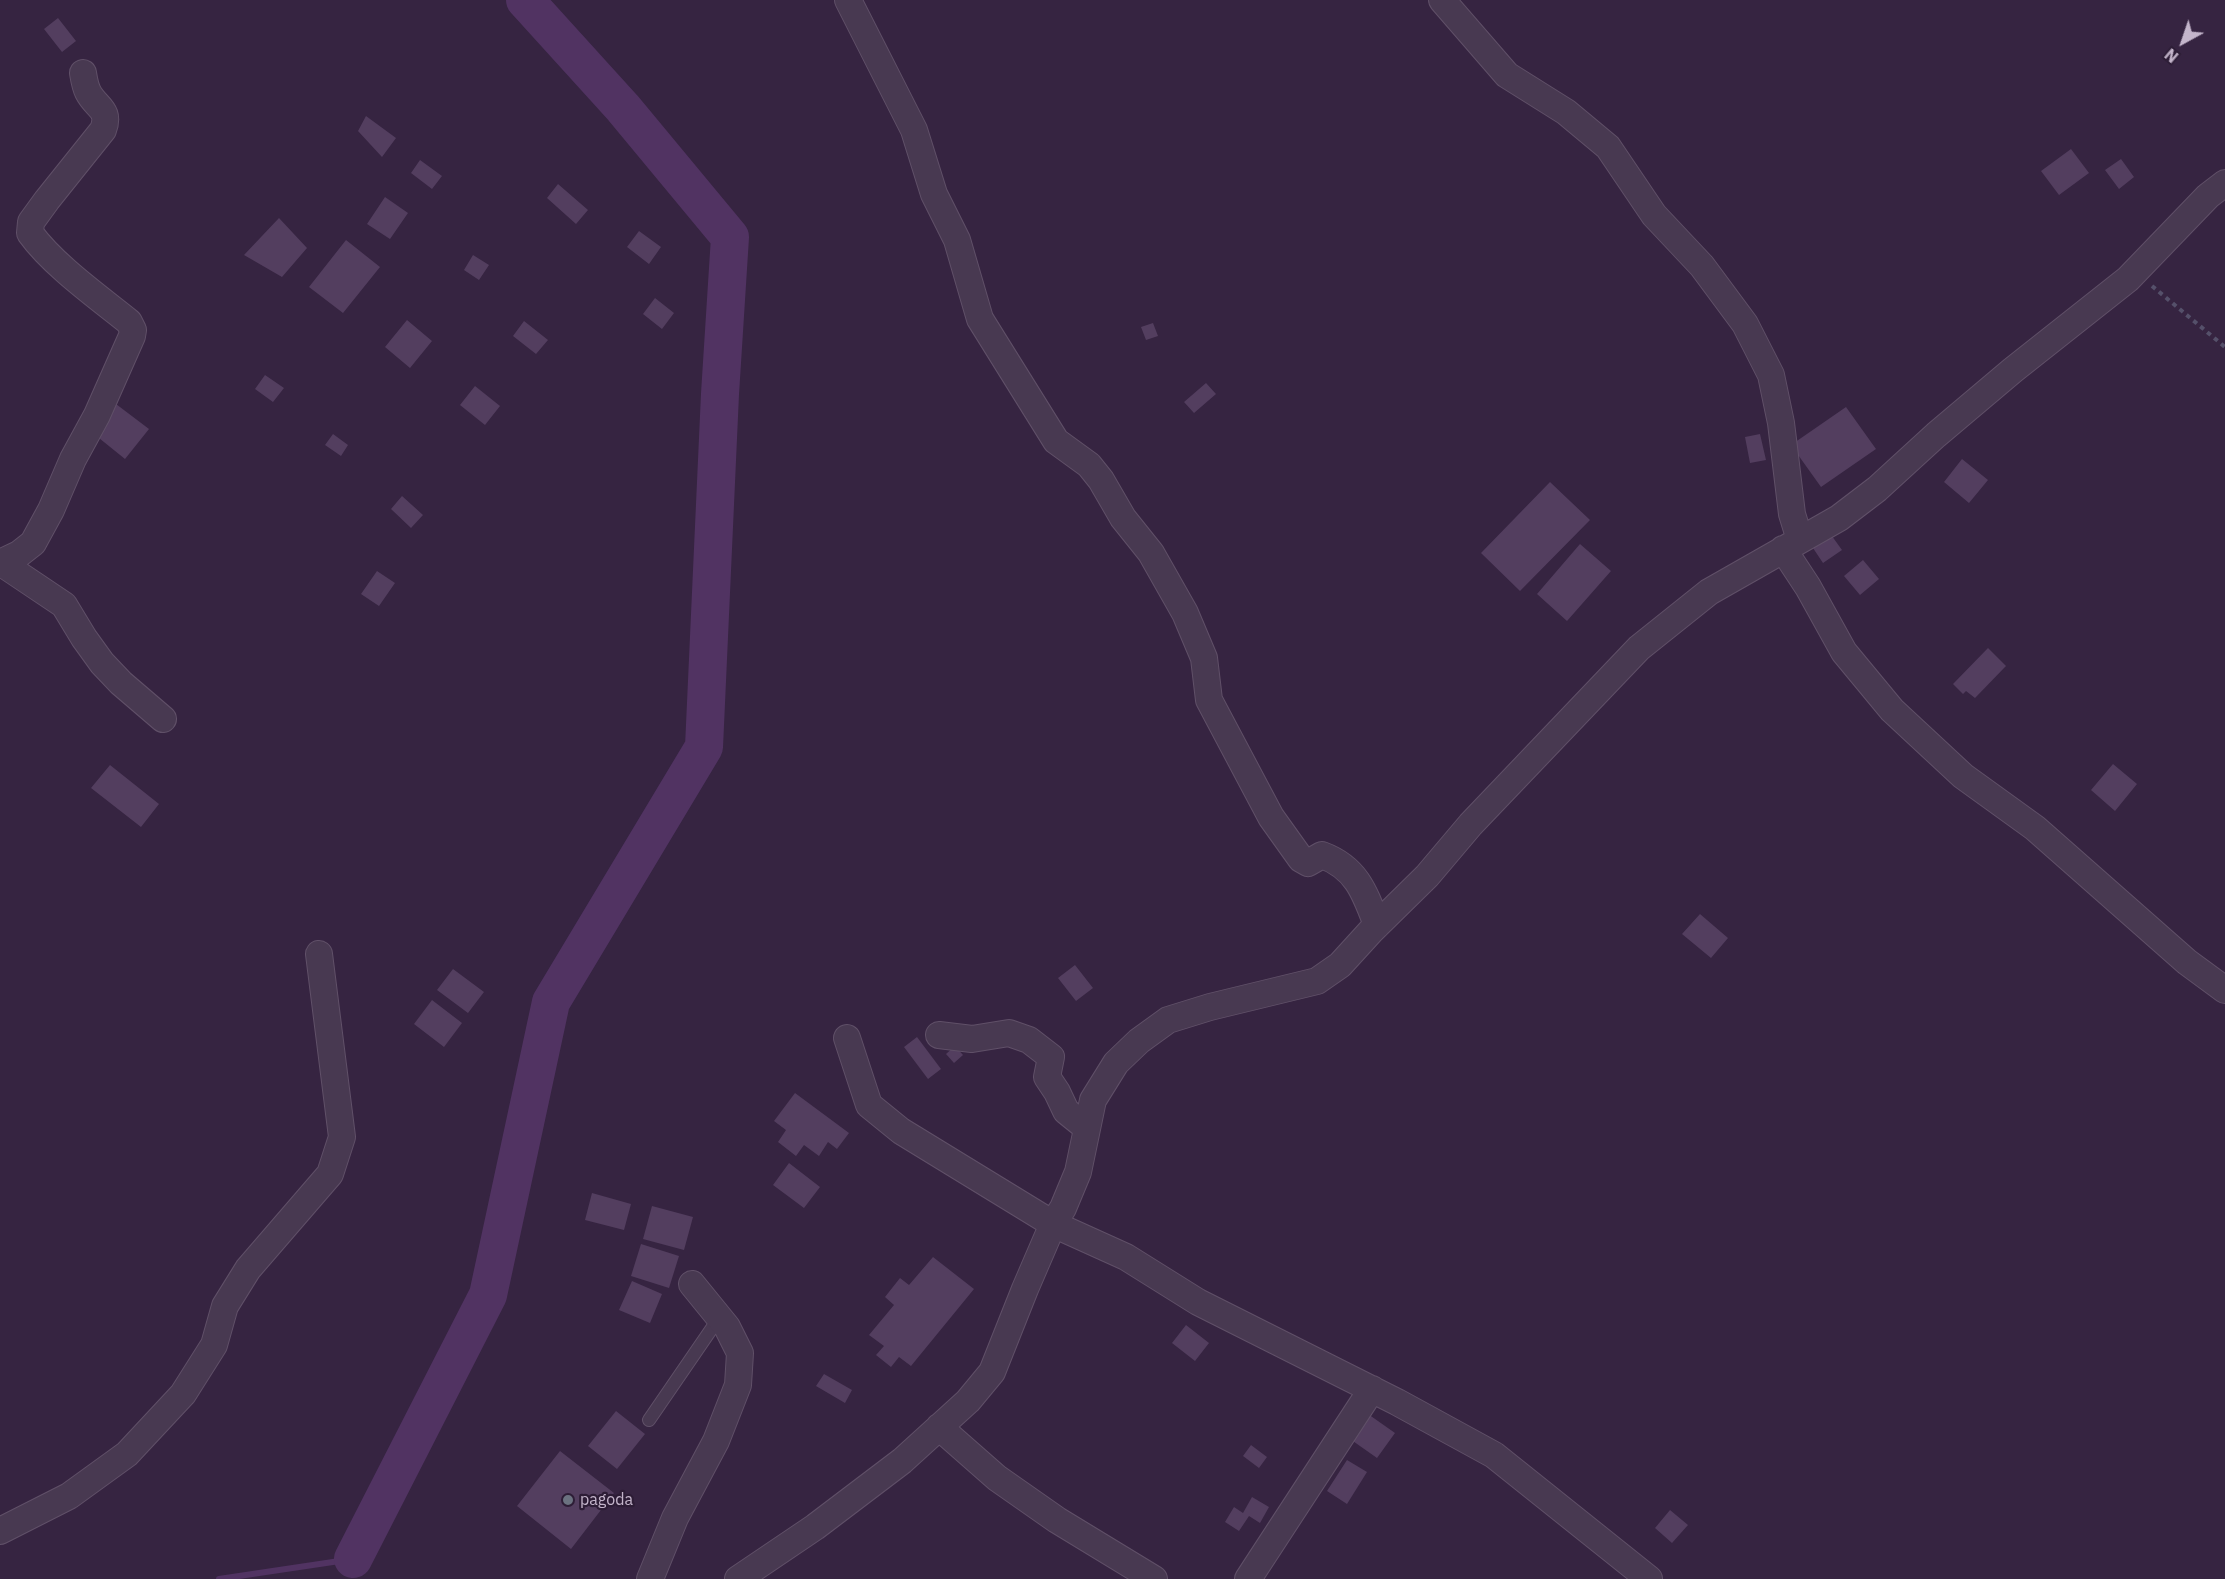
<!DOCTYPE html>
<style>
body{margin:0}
#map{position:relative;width:2225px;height:1579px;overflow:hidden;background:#362441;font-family:"IBM Plex Sans",sans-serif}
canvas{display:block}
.north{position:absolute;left:2153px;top:12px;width:60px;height:60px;-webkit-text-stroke:4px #2d1d36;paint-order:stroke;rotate:220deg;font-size:16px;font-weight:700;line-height:24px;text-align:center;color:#c4b5cb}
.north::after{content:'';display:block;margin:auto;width:21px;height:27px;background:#c4b5cb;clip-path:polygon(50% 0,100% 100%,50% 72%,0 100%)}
</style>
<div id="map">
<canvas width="2225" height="1579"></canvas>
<div class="north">N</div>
</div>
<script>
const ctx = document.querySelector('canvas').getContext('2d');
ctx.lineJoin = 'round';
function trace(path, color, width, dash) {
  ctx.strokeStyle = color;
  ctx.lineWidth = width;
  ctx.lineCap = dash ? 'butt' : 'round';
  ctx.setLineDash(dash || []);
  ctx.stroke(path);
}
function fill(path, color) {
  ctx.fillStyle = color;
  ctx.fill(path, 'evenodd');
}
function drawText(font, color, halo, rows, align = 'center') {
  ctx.font = font + ' "IBM Plex Sans",sans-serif';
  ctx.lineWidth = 4.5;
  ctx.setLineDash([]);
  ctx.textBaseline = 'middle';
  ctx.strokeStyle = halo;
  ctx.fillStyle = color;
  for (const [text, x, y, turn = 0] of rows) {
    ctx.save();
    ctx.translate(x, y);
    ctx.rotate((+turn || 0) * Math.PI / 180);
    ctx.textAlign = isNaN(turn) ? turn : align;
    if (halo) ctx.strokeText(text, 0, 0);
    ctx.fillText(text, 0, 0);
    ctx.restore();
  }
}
trace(new Path2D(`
 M219,1579L353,1559`), '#513362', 6);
trace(new Path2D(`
 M353,1559L488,1295L551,1002L704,747L720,394L730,237L623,108L525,0`), '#513362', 38);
fill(new Path2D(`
 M58,18L76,41L62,52L44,29Z
 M366,116L396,138L382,157L358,131Z
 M2071,149L2089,173L2059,195L2041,171Z
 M2121,159L2134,177L2119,189L2105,170Z
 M420,160L442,176L432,189L411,173Z
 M558,184L588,210L576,224L547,198Z
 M385,197L408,213L390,239L367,224Z
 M279,218L307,248L282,277L244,255Z
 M639,231L661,247L649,264L627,247Z
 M346,240L380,267L343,313L309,287Z
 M473,255L489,265L479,280L464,270Z
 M655,298L674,313L662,329L643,314Z
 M407,320L432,341L410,368L385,347Z
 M524,321L548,340L536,354L513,336Z
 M1153,323L1158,336L1146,340L1141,327Z
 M265,375L284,388L273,402L255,389Z
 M1206,383L1216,394L1194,413L1184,402Z
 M475,386L500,406L485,425L460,405Z
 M116,404L149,429L125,459L94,434Z
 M1846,407L1876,449L1821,487L1791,445Z
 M333,434L348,445L341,456L325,445Z
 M1760,434L1766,460L1750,463L1745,437Z
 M1962,459L1988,480L1969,503L1944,482Z
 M1550,482L1590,520L1520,591L1481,553Z
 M402,496L423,515L411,528L391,509Z
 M1829,532L1842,550L1823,563L1811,545Z
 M1580,544L1611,571L1567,621L1537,594Z
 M1863,560L1879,579L1860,595L1844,576Z
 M377,571L395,583L379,606L361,594Z
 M1988,648L2006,666L1975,698L1966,691L1963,694L1953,684Z
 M2113,764L2137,784L2115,811L2091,790Z
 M110,765L159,804L141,827L91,788Z
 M1700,914L1728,938L1711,958L1682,934Z
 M1075,965L1093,988L1076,1001L1058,978Z
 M453,969L484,992L468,1013L437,990Z
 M432,1000L462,1023L444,1047L414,1024Z
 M917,1037L941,1069L928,1079L904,1047Z
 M955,1046L963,1055L954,1063L946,1054Z
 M795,1093L849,1133L837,1149L828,1142L819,1156L804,1145L796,1156L778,1142L786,1130L774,1121Z
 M789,1163L820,1187L804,1208L773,1185Z
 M592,1193L631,1204L624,1230L585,1220Z
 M652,1206L693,1217L684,1250L643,1239Z
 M641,1244L679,1256L669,1288L631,1276Z
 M933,1257L974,1289L911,1366L899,1357L891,1367L876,1355L884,1346L869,1335L894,1305L885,1297L900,1278L909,1285Z
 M632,1281L662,1294L650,1323L619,1310Z
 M1186,1325L1209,1343L1195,1361L1172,1343Z
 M824,1374L852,1390L845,1403L816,1386Z
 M616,1411L645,1434L617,1469L588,1446Z
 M1368,1414L1395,1433L1377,1458L1350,1439Z
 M1251,1445L1267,1457L1259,1468L1243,1456Z
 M560,1451L614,1493L571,1549L517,1506Z
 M1347,1460L1367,1472L1347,1504L1327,1491Z
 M1252,1497L1269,1507L1260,1523L1249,1516L1239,1531L1225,1522L1234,1507L1243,1513Z
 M1670,1510L1688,1525L1672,1543L1655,1528Z`), '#533e5f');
const service = new Path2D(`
 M649,1420L719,1318`);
const minor = new Path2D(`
 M848,0L914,130L934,194L957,240L980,319L1056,441L1089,465L1101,480L1123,518L1151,553L1185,613L1204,658L1209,700L1271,817L1301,859L1308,863L1322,855C1357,868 1365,893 1377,925
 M1442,0L1507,75L1566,112L1608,147L1654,215L1702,266L1745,324L1771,375L1781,423L1792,514L1800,540
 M1783,549L1808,587L1844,652L1892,710L1963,776L2035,828L2187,962L2225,990
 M0,562L64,605L84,638L102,663L121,683L163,719
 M2,562L19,554L33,543L51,510L73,459L97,415L132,336L133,330L129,322C98,297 53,265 30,233L31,222L47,200L103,130C111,109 96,108 88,92C85,86 84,79 83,73
 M939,1035L972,1039L1009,1033L1029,1040L1051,1057L1047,1077L1057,1092L1066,1111L1087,1128
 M939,1427L997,1478L1057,1520L1154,1579
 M0,1531L69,1496L127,1454L183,1394L214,1345L225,1306L248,1269L330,1174L342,1137L319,954
 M650,1579L675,1518L716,1441L738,1385L740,1353L727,1327L692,1284
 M738,1579L815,1527L902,1461L968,1401L992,1372L1025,1289L1053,1224L901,1131L869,1105L847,1038
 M1248,1579L1372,1389
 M1649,1579L1494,1455L1397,1402L1198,1302L1126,1257L1053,1224L1063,1208L1078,1172L1093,1100L1116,1063L1139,1041L1168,1020L1210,1007L1317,981L1340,965L1371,931L1427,876L1471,824L1639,648L1709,592L1839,518L1877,489L1936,435L2013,370L2128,279L2208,196L2225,183`);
trace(service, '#605068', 14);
trace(minor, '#605068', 28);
trace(new Path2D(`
 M2152,286L2225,347`), '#55506a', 4, [4.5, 4.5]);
trace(service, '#483951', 12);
trace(minor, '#483951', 26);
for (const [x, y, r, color] of [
 [568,1500,6,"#6b7280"]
]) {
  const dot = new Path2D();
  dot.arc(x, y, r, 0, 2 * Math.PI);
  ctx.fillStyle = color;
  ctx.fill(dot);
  trace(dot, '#2d1d36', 2);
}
drawText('16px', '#c4b5cb', '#2d1d36', [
 ["pagoda",580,1500]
], 'left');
</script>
